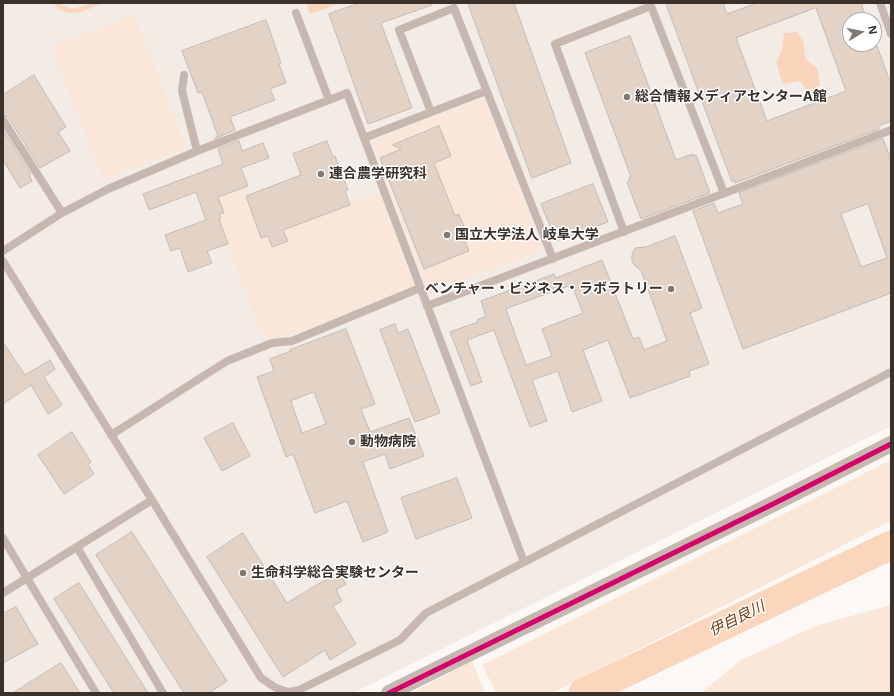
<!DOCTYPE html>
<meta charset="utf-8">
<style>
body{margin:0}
#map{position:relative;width:894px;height:696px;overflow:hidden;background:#fbf8f6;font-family:"Open Sans",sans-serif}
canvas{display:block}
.frame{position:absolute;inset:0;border:4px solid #3a312b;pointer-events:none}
.north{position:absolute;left:842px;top:12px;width:40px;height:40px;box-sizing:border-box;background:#fff;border:1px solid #b0adaa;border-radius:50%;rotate:80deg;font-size:11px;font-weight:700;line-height:16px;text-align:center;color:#3a312b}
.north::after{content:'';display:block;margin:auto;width:14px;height:18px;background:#7e7772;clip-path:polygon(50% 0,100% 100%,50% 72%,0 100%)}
</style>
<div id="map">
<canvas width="894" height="696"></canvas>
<div class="frame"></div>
<div class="north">N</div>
</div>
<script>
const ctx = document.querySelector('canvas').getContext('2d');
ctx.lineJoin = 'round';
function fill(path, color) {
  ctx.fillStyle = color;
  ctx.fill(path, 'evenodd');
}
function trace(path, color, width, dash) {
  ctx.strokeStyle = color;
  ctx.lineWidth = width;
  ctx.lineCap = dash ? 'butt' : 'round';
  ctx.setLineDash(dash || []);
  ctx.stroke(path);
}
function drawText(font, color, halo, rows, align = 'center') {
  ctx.font = font + ' "Open Sans","Noto Sans JP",sans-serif';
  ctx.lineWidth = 3;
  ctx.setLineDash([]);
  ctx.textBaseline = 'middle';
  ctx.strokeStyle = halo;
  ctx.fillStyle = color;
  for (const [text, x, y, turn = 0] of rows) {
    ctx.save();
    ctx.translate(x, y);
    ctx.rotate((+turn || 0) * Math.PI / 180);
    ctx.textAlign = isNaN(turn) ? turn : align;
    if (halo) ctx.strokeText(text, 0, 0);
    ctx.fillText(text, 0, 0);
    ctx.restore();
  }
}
fill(new Path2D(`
 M3,3H891V426L353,693H3ZM850,20H874V44H850Z`), '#f3ebe5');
fill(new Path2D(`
 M134,14L186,147L103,180L51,47Z
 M479,100L485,102L543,250L430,293L372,141Z
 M242,181L263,237L379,193L414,286L277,340L263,337L207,195Z
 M891,460V521L552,693H496L482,665Z
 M891,605V693H701L741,660L818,625Z
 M472,661L485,693H412Z`), '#fae7da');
fill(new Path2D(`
 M306,3H341L310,14Z
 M797,32L803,42L806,60L817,68L820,85L808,92L800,81L783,84L776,63L782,50L784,33Z`), '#fad5bb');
trace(new Path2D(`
 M56,3C69,17 82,9 97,3`), '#fad6bd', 5);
trace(new Path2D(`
 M583,693L891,545`), '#fad6bd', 29);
const building = new Path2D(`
 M360,3H432V5L381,23L412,108L368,124L329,14Z
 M468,3H514L571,163L532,178Z
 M666,3H723L727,14L757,3H861L867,20H850V44H874V38L891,84V121L878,126L879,129L735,183L734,180L732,181ZM816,8L846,91L767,121L736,38Z
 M266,20L281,63L279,64L286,83L270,89L275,100L230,117L235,130L214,139L218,136L202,92L198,93L182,51Z
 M630,36L676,160L692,154L693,156L696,155L710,193L641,219L627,182L630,180L629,177H631L585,53Z
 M34,75L66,127L58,132L70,151L40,168L8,117L3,115V95Z
 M439,126L451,156L434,163L455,216L459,214L465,229L461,231L469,251L424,269L380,158L401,149L393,145Z
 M3,130L31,174L29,175L32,181L20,188L3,160Z
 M883,139L891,159V293L743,349L693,211L714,203L718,213L743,204L739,193ZM868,204L887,258L861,267L841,214Z
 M239,141L242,151L263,143L269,158L241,168L248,186L218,197L224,213L219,214L221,218L219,219L228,244L207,251L212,263L188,272L180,248L171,251L165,235L206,220L196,192L149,210L143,194L223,164L218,149Z
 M327,141L333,157L335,156L348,190L345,191L350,205L283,230L288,241L272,247L268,236L261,238L246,196L301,175L293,154Z
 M593,184L608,222L556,241L541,204Z
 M675,236L702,308L690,313L709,364L689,371L690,376L630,398L608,340L583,350L602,401L572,412L558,371L532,380L547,421L530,427L494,330L467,340L482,382L471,386L450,332L478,322L477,320L486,316L481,301L554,274L556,278L602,260L633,339L639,337L644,350L667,341L641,270L635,266L632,261V255L635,248L646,247ZM572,285L583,313L542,329L552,356L526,365L506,309Z
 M395,324L398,333L408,329L440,413L415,422L380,330Z
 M346,329L375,404L361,409L370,432L409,418L424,456L390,469L385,454L363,462L388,532L363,542L347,501L315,513L293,454L286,457L257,377L274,371L270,359L291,351L290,350ZM314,392L326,424L302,433L291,401Z
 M3,342L25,375L50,360L55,369L44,377L62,405L48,414L31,385L3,404Z
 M233,423L250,456L222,471L204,438Z
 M72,432L91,462L88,465L94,474L64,494L38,455Z
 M457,478L472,518L416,539L401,498Z
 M132,532L227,681L209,693H184L96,555Z
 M243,533L287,603L338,572L346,584L336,590L342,601L333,606L356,644L330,660L325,650L283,677L207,557Z
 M79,583L148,693H114L54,599Z
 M16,607L38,644L3,663V614Z
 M61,663L80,693H13Z`);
fill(building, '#e3d3c7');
trace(building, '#c2bcb8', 1);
trace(new Path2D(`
 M880,3L891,34
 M184,75L182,91L197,151
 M329,100L347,93L524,562
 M431,112L399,30L454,8L553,259
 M3,120L62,213L3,251
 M364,138L486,91
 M62,213L108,189L197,151L329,100L296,13
 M624,232L555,44L651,6L724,193
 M3,261L152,500L27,578L3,538
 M427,306L891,130
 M111,435L227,361L272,343L292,341L420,288
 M152,500L261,678L276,688L289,692L299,690L400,640L426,613L891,372
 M77,547L163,693
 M3,593L27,578L96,693`), '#c6b8af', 8);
trace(new Path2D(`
 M389,693L773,504L891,444`), '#c6b8af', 16);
trace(new Path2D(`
 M389,693L773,504L891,444`), '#d6006c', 5);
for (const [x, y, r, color] of [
 [627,97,4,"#7e7772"],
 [321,174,4,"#7e7772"],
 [447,235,4,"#7e7772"],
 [671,289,4,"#7e7772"],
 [352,442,4,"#7e7772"],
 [243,573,4,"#7e7772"]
]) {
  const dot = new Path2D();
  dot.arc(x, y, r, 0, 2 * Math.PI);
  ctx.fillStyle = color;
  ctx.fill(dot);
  trace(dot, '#fff', 1.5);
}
drawText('bold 14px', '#3a312b', '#fff', [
 ["総合情報メディアセンターA館",635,97],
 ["連合農学研究科",329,174],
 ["国立大学法人 岐阜大学",455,235],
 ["ベンチャー・ビジネス・ラボラトリー",663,289,"right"],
 ["動物病院",360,442],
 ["生命科学総合実験センター",251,573]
], 'left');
drawText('italic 15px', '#713d11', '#fff', [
 ["伊自良川",737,619,-26]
]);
</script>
